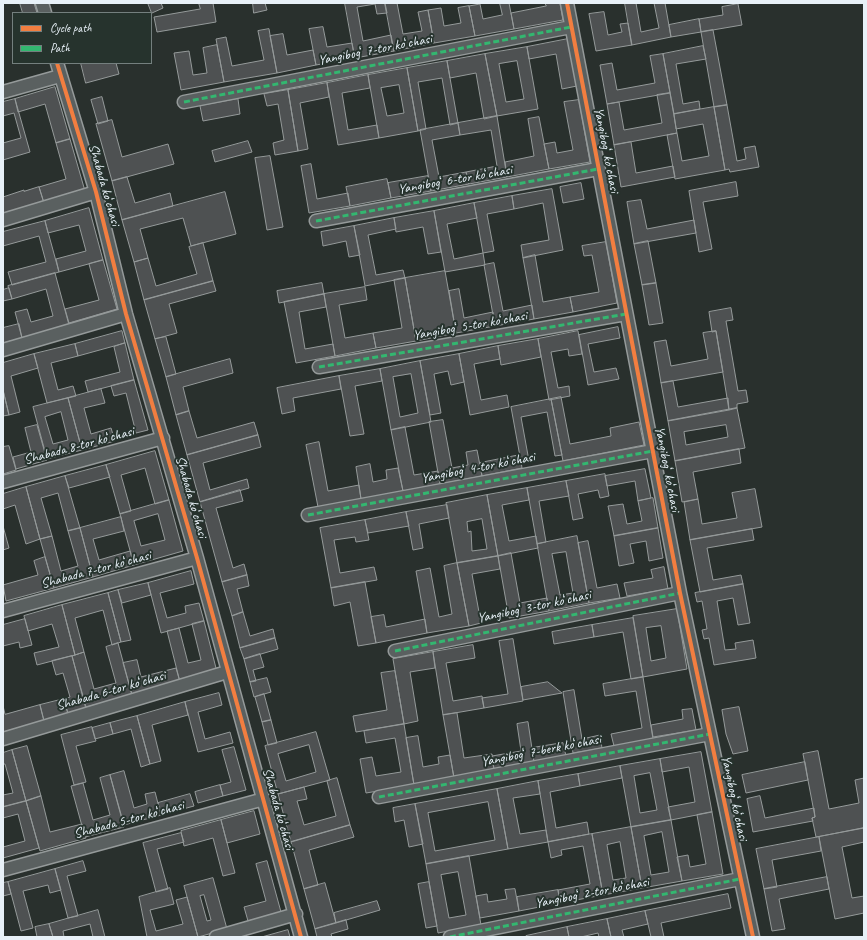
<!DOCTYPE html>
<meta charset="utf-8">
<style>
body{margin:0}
#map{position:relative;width:867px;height:940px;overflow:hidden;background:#29302d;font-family:Caveat,sans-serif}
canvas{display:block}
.frame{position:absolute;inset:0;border:4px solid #e8f1f8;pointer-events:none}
.legend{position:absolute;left:12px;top:12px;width:140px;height:52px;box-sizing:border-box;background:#26332d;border:1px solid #747f7e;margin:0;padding:5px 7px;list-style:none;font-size:12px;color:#e8f1f8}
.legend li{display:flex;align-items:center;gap:8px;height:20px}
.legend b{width:20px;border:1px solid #747f7e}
</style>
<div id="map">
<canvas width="867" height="940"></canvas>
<div class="frame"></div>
<ul class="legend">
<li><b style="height:5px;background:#f27e40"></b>Cycle path</li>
<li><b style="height:5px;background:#33b770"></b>Path</li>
</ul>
</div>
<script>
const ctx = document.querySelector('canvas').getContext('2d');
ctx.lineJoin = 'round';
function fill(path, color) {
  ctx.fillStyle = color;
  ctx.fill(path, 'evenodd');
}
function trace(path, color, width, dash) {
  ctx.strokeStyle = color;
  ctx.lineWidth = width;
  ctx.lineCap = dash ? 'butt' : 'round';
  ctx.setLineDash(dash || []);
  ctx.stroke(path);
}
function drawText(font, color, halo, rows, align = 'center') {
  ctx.font = font + ' Caveat,sans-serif';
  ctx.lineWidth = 4;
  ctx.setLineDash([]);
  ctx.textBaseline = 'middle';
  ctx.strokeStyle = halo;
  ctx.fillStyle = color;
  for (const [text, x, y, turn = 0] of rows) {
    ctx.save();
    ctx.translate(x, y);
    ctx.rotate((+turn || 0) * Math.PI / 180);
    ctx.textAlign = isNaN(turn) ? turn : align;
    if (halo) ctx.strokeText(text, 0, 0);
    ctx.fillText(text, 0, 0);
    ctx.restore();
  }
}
const building = new Path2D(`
 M20,3H34L37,13H23Z
 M148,3H161L163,8L152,13Z
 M199,3H213L216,22L157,32L154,17L200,9Z
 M253,3H265L267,10L254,13Z
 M345,3H385L387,13L377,14L375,4L357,7L363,41L391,35L394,51L355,58Z
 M385,3H397L403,34L422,31L418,12L428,10L434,43L394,51Z
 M500,3H509L514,29L475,36L469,6L480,4L483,19L502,15Z
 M545,3H560L563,20L514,29L511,13L546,6Z
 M625,3H636L641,32L659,28L654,3H665L671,37L632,45Z
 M738,4L742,25L701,32L699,19L723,15L722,7Z
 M469,6L475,36L434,43L428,10L441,8L444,26L461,23L458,8Z
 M604,12L608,35L622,32L620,24L628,23L632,45L596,51L589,14Z
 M699,19L701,32L671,37L669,25Z
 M323,27L327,47L352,43L355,58L316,65L309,29Z
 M269,29L277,73L224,82L216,39L226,37L232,66L264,60L258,31Z
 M713,30L727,105L714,107L701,32Z
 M283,34L287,55L313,50L316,65L277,73L270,36Z
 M568,39L577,86L562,89L556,54L529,59L527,47Z
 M217,45L224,82L181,90L174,53L189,51L193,75L207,73L203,48Z
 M703,46L706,59L676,64L683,104L699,101L700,109L674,114L663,54Z
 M527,47L538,109L497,116L485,54ZM517,61L524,99L506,102L499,64Z
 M485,54L497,116L484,119L476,73L450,78L447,61Z
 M663,54L670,93L607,104L600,65L612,63L617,90L655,83L650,56Z
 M447,61L458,123L450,125L442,78L418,82L426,129L418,131L407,68Z
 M81,63H116L119,74L86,83Z
 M407,68L418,131L379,138L368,75ZM399,85L404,113L387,116L381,88Z
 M368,75L370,88L342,93L348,130L377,125L379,138L338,145L327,83Z
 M327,83L329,97L300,103L308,149L298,151L288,90Z
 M55,87L70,139L56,143L45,104L18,112L15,99Z
 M288,90L298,151L275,155L273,143L284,140L278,104L267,106L264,94Z
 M670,93L677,133L614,145L607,104L619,102L624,130L662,123L657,95Z
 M102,97L108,121L98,124L91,100Z
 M15,99L30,152L3,160V143L21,138L14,113L3,116V102Z
 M238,99L240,114L203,121L200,106Z
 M579,100L590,162L549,169L544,144L555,142L557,153L573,150L564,102Z
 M727,105L737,161L746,159L744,148L755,146L759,167L730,172L729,169L725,170L714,107Z
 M714,107L725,170L675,179L667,135L677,133L682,161L709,156L703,124L676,129L674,114Z
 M497,116L507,177L469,184L466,172L497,166L491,130L460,135L458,123Z
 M539,117L549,169L507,177L505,162L534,156L528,119Z
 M112,120L122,157L168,144L174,164L112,181L96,124Z
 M458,123L460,135L432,140L439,177L466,172L469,184L431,191L420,130Z
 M70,139L85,191L44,203L39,187L66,179L56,143Z
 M248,141L252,152L215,162L212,151Z
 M631,142L636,173L673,166L675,177L621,187L614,145Z
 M270,156L283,227L267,230L255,158Z
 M311,164L317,199L348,193L350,206L309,213L301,166Z
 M428,176L431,191L391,198L388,183Z
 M127,177L135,203L170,193L173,206L122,220L112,181Z
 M387,179L391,198L350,206L346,187Z
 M736,182L738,196L703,202L712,249L699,252L689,191Z
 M581,183L584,199L563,203L560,187Z
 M39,187L44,203L3,215V197L24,190V191Z
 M552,189L563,250L523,258L521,245L549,240L543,203L514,209L512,196Z
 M225,192L236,234L191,246L183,218L140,229L148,258L134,262L122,220Z
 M512,196L514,209L487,214L494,251L483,253L474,203Z
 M641,200L647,229L694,220L696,233L634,244L627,202Z
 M474,203L477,218L447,224L454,259L483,253L485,265L445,272L434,211Z
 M89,208L103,260L59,272L56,259L86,251L79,225L48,233L45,221Z
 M434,211L441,252L428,254L423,227L396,232L394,218Z
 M394,218L396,229L368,235L376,275L403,270L405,278L365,286L354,226Z
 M45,221L59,272L12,285L8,272L46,262L39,236L3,246V232Z
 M354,226L360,255L349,257L346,241L323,246L321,232Z
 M648,241L656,283L642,285L634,244Z
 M606,242L617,303L573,312L570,297L599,292L592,255L584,256L582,246Z
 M203,243L213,281L144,300L134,262L148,258L156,286L197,274L189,247Z
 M535,255L543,302L570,297L573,312L534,319L523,258Z
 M103,260L117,309L69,323L65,309L99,300L89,264Z
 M494,263L503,311L532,305L534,319L495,326L484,265Z
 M445,271L456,333L416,341L405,278Z
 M55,273L69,325L22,338L15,312L27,309L31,322L53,316L46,289L12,299L8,286Z
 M405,278L416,341L376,348L373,333L402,328L394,280Z
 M213,281L216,291L169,304L177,333L155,339L144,300Z
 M322,283L324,294L279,303L277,291Z
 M656,283L663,323L649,325L642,285Z
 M365,287L367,300L339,305L345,338L373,333L376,348L335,356L324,294Z
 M9,288L12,299L3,301V290Z
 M459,289L464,318L493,312L495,326L456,333L449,291Z
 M324,294L326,307L299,312L305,349L333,344L335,356L296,363L284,302Z
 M731,308L733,320L726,321L738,391L746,390L748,402L737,404V408L729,410L716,331L712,332L709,312Z
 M19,324L22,338L3,343V328Z
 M618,327L620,338L588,344L594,372L616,368L619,379L588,385L579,335Z
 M122,331L125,343L78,356L75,344Z
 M578,331L582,354L569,356L568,349L551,352L558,388L569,386L570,396L549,400L538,339Z
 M716,331L723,372L661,383L654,342L666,340L671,366L708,359L703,333Z
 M166,337L176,374L166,377L155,339Z
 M538,339L541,357L501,365L498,346Z
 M125,343L134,380L88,392L85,381L120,372L114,347Z
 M75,344L78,356L51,363L58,390L73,386L76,396L47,403L34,354Z
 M498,346L500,359L474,364L481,400L507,395L509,407L470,415L459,354Z
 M34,354L38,368L11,376L20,412L9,415L3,390V363Z
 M459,354L464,382L451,385L448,371L434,374L441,413L430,415L420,361Z
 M230,359L233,373L183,387L189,411L176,415L166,377Z
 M420,361L431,422L391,430L380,369ZM411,374L418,413L400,417L393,377Z
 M380,369L382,381L355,386L364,434L350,436L339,376Z
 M339,376L341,389L293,398L295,411L282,414L277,388Z
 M134,380L148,430L136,433L126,393L114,396L111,386Z
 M673,381L678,407L728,398L729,410L668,421L661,383Z
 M101,389L105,403L84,408L91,434L111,428L115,441L82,450L68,398Z
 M3,390L9,415L3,416Z
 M561,397L570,444L611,436L610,428L639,422L644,445L563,461L551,399Z
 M68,398L82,450L47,459L33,407ZM61,412L68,440L53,444L45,417Z
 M551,399L562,455L555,456L547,412L521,417L529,461L521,462L511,407Z
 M737,408L745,448L675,461L668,421ZM726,425L728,437L686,445L684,432Z
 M189,411L197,438L254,422L258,435L187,455L176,415Z
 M443,420L452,468L468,465L466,452L477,450L482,476L440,484L429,422Z
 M37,425L47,460L16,469L13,457L31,452L25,428Z
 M405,427L414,475L438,471L440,484L403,491L391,430Z
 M258,435L261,447L203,463L210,490L247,479L249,488L200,502L187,455Z
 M319,442L328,491L359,485L361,499L318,507L306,445Z
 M9,446L16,470L3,474V447Z
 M739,449L741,463L693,472L698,499L682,502L675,461Z
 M155,451L169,500L155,504L145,468L121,475L131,511L120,514L106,465Z
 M520,455L522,468L482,476L480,463Z
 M370,464L373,482L387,479L386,470L398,468L403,491L361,499L356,467Z
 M106,465L110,477L69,488L65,476Z
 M645,469L651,498L638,501L635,481L607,486L605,476Z
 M605,474L609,496L600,498L598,490L578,494L583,518L573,520L566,481Z
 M65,476L80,528L68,531L58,493L41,498L52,536L40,539L26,487Z
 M566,481L569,496L539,501L546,542L537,544L527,488Z
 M26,487L40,539L26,544L15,505L3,509V494Z
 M527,488L529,500L502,505L509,541L536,536L538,548L498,556L487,495Z
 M755,489L762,527L690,540L684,502L698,499L702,524L737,518L732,493Z
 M240,490L243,501L216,508L233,568L244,564L247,575L222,582L200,502Z
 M487,495L498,556L457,563L446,503ZM482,519L487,549L472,551L471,531L468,532L467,522Z
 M653,498L658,528L614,536L608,506L623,504L627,524L642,521L638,501Z
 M169,500L183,551L134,565L120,514ZM158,514L165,540L141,546L134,521Z
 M447,505L449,518L419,524L423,548L413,550L406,512Z
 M406,512L409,526L368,533L365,520Z
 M121,517L124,531L93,539L99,560L130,551L134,565L93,577L80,528Z
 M365,520L369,540L356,542L355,537L334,540L340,573L374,567L377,580L331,588L320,528Z
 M3,526L9,548L3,550Z
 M80,528L93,577L54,588L40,539L52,536L61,571L78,566L68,531Z
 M658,528L663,558L649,561L646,541L630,544L634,563L619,566L614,536Z
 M752,529L754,540L707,548L713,580L741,575L743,584L700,592L690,540Z
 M577,536L589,603L549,611L537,544ZM566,552L573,593L560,595L552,554Z
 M588,541L597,588L617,584L620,598L589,603L578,543Z
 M511,553L520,603L547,598L549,611L509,618L498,556Z
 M498,556L500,569L472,574L481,623L469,626L457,563Z
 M45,557L54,588L6,601L3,585L38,575L34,561Z
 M457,563L469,626L427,633L416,571L430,568L439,617L452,614L444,566Z
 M664,567L668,589L627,596L624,583L653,578L651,570Z
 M191,571L194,584L160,593L167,618L186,613L185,606L199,603L204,621L161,633L148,583Z
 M247,575L249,586L237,589L243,612L232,616L222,582Z
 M365,582L376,643L358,646L350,602L334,606L331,588Z
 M148,583L151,595L122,603L118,590Z
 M743,584L750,623L738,625L733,598L717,601L725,650L736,649L735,643L753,640L756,658L714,665L709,638L704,639L702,630L707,629L702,601L697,602L695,593Z
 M118,590L131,640L121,642L108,593Z
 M108,593L121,642L112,645L103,610L75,618L84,652L75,655L62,605Z
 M62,605L75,655L37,665L34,653L59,647L52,624L28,631L24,616Z
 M677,609L687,669L643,677L633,616ZM661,626L666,658L651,661L646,628Z
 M243,612L250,636L273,629L275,638L240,648L232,616Z
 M384,615L386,627L425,619L427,633L376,643L371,617Z
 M633,618L643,677L631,679L623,632L594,637L592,625Z
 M25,619L32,645L20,648L19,642L3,646V625Z
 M204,621L217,672L180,682L167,631L179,628L188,663L201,660L192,624Z
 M592,625L594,637L554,644L552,632Z
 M275,638L278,649L244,659L240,648Z
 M513,639L523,701L484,708L482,698L508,694L499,641Z
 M118,643L132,695L86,707L72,656L84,652L94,689L116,683L106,647Z
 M473,645L475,658L446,663L453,701L482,696L484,708L443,715L433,652Z
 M433,652L435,668L410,672L418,721L404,724L393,659Z
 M260,654L264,667L253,670L256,681L250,682L244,659Z
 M72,656L86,709L68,714L64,699L70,697L63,673L56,675L52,661Z
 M137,660L141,677L176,668L180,682L132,695L123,663Z
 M395,671L404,724L356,732L353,716L387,710L381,673Z
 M643,677L653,739L614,746L611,734L642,728L636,691L605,696L603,684Z
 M267,678L271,692L254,697L250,682Z
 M548,682L562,693L523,700L521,687Z
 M574,690L582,739L600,735L602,748L573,753L563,692Z
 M219,693L222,705L198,712L205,739L230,732L233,743L198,752L185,702Z
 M264,694L271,720L262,722L255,697Z
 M64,699L68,714L44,721L40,705Z
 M185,702L188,715L152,725L161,761L150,764L137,716Z
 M40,705L44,721L3,732V706L5,714Z
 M739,707L748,751L733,754L726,734L722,710Z
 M692,709L696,730L653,737L651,725L683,719L682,710Z
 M457,713L464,758L492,754L494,771L454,778L443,715Z
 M137,716L150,764L141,767L131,729L113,734L110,723Z
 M271,720L277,743L268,745L262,722Z
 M528,722L534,762L494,769L492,756L521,751L517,724Z
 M110,723L113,734L95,739L92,728Z
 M404,724L414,785L366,793L360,759L372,757L376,776L401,772L395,738L366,743L364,731Z
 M92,727L96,741L76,746L86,782L74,785L61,735Z
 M316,732L330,780L278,794L265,746ZM309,745L316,772L286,781L278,754Z
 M418,736L423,767L439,764L438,757L450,755L454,778L414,785L406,738Z
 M563,743L566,756L534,762L532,748Z
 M27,746L41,796L26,801L12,750Z
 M234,747L246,790L223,796L220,785L231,782L222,750Z
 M12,750L26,801L3,807V795L13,793L5,764H3V753Z
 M818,751L829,809L859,803L855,780L864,778V828L816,837L812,818L815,817L803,754Z
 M701,752L712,812L671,820L668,807L695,802L689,767L662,772L660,759Z
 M660,759L671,820L631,827L620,766ZM650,773L657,810L640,813L634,776Z
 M805,762L808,780L746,793L742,775Z
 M620,766L622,778L580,786L578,774Z
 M124,771L134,808L147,804L145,794L155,792L161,815L124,825L110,775Z
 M578,774L580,786L550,792L556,828L587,822L589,834L548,842L538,781Z
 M110,775L124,827L85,837L71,786L83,783L93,820L110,815L100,778Z
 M337,778L350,825L291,842L278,794L304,787L307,799L297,801L304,825L336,816L327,781Z
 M538,781L540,794L513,798L520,834L546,830L548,842L508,849L497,789Z
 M220,785L223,796L198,803L195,792Z
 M497,789L508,849L426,864L415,804ZM488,802L495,840L435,851L428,813Z
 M190,794L194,806L161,815L158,803Z
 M41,796L50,832L82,824L86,838L40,851L26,801Z
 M760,796L765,818L814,808L815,817L812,818L813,821L753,832L747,799Z
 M26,801L39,848L3,858V847L25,841L18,814L3,818V807Z
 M415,804L423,844L409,847L404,820L395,822L393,808Z
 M254,811L260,834L227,843L221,820Z
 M712,812L723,874L682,881L677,857L688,855L690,867L706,864L697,815Z
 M221,820L235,873L223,876L213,838L184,846L181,831Z
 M671,820L682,881L642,888L631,827ZM662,832L669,872L651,875L644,836Z
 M350,825L354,837L309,850L318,885L304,889L291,842Z
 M631,827L642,888L603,895L592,834ZM620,842L626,878L613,880L607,845Z
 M864,828V842L842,847L852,898L864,896V913L835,919L819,837Z
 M181,833L184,842L157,849L168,889L156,892L143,843Z
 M592,834L603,895L560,903L558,890L590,884L583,846L561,850L562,855L551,858L548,842Z
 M819,837L821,851L772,860L777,887L764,889L756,849Z
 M469,856L481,925L438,933L426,864ZM458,872L466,915L449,918L441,875Z
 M83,861L86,871L67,876L78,916L68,918L55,869Z
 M267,861L281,912L248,921L244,907L266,901L256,864Z
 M55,869L61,890L50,893L48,885L23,891L33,928L21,931L8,882Z
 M827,877L829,889L779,899L785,929L772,931L764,889Z
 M213,878L227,929L198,937L184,886ZM204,895L211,920L207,921L200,896Z
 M8,882L11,894L3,896V883Z
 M429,882L437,926L426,928L418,884Z
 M325,883L336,923L315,929L304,889Z
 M170,888L174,904L150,910L156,931L183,924L176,900L187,897L198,937H147L139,897Z
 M515,889L519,911L480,918L476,896L487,894L488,902L507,899L505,890Z
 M558,890L560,903L519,911L517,897Z
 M728,894L731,908L661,923L664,937H651L645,911Z
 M377,901L380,910L336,923L334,913Z
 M98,910L105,937H93L90,924L63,931L64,937H53L49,924Z
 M645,911L648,924L622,930L624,937H611L607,919Z
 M607,919L611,937H599L598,933L581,937H569L567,927Z
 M346,920L348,929L331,934L332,937H317L315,929Z
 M49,924L53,937H37L35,927Z
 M567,927L569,937H526V936Z
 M288,930L290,937H262Z`);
fill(building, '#4e5152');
trace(building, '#959a9a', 1);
const minor = new Path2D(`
 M42,3L45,13
 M567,3L680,593L753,937
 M57,63L96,192L126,314L197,558L301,937
 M3,92L60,76
 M184,102L571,27
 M3,220L96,192
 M316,221L598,169
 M3,350L126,314
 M319,367L626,314
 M3,482L163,438
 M308,515L653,451
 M3,611L197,558
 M395,651L680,593
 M3,739L227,672
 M379,797L710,734
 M3,870L264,799
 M216,937L296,914
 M450,937L740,879`);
trace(minor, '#959a9a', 15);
trace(minor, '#5a6060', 12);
trace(new Path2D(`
 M184,102L571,27
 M316,221L598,169
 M319,367L626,314
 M308,515L653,451
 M395,651L680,593
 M379,797L710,734
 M450,937L740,879`), '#33b770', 3, [6, 3]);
trace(new Path2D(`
 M567,3L680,593L753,937
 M57,63L96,192L126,314L197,558L301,937`), '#f27e40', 4);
drawText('14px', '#e8f1f8', '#26332d', [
 ["Yangibogʻ 7-tor koʻchasi",375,50,-11],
 ["Yangibogʻ koʻchasi",606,150,79],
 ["Yangibogʻ 6-tor koʻchasi",455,180,-10],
 ["Shabada koʻchasi",104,185,74],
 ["Yangibogʻ 5-tor koʻchasi",470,326,-10],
 ["Shabada 8-tor koʻchasi",79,446,-15],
 ["Yangibogʻ 4-tor koʻchasi",478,468,-11],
 ["Yangibogʻ koʻchasi",667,469,79],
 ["Shabada koʻchasi",191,497,74],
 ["Shabada 7-tor koʻchasi",96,570,-15],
 ["Yangibogʻ 3-tor koʻchasi",534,607,-12],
 ["Shabada 6-tor koʻchasi",111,691,-16],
 ["Yangibogʻ 7-berk koʻchasi",541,751,-11],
 ["Yangibogʻ koʻchasi",734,798,78],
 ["Shabada koʻchasi",278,809,74],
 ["Shabada 5-tor koʻchasi",129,820,-15],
 ["Yangibogʻ 2-tor koʻchasi",592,893,-11]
]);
</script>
